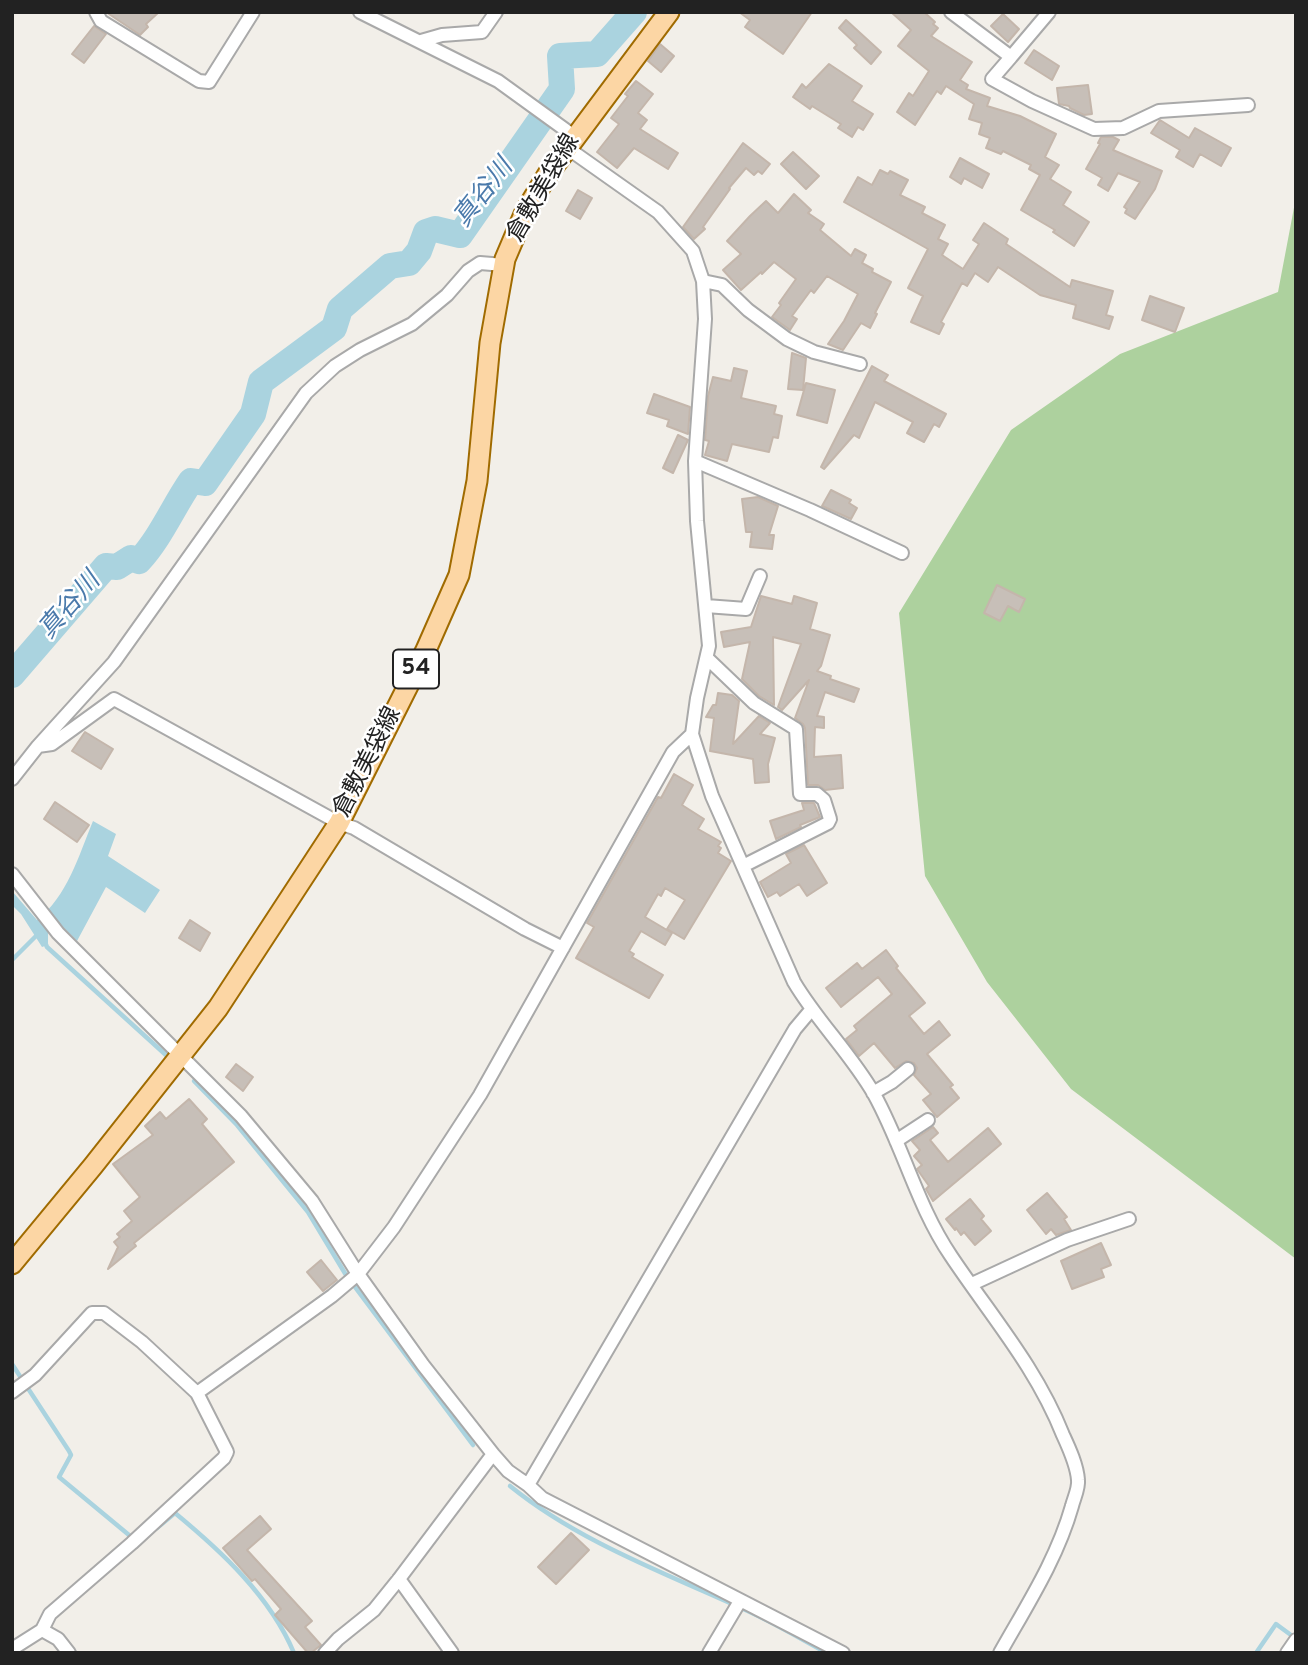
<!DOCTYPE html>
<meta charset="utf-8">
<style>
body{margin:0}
#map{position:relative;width:1308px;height:1665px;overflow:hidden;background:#f2efe9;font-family:Overpass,sans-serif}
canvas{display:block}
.frame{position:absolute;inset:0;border:14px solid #222;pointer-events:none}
</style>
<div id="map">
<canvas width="1308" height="1665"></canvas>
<div class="frame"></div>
</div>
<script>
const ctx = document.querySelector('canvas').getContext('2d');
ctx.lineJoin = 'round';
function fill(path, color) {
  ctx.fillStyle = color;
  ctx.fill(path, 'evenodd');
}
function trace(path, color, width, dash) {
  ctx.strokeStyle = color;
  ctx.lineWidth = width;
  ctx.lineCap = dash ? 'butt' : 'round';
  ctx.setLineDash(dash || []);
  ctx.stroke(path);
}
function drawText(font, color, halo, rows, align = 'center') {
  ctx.font = font + ' Overpass,"Noto Sans JP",sans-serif';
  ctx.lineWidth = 5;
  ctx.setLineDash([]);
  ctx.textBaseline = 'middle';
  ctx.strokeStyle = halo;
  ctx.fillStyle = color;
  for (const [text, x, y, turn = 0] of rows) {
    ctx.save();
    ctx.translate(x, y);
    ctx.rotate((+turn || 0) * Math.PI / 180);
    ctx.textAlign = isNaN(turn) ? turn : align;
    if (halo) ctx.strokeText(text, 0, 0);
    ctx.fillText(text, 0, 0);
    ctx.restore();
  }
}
fill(new Path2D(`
 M1296,197V1259L1071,1089L987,982L925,876L899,613L1011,430L1120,354L1278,292Z`), '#add19e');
fill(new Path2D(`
 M93,821L116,834L108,856L160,890L145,913L106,887L77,941L58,922L48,931V945L42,947L21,914L12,905V891L37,920C67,897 79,855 93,821Z`), '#aad3df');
trace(new Path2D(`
 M44,940L47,947L167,1056
 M12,960L39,933
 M194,1081L237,1125L308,1212L346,1275L473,1445
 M12,1364L69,1451L71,1455L59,1477L135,1540
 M510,1486C578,1541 662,1572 741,1608C771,1621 799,1638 827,1653
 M157,1528L175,1513C221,1551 270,1596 294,1653
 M1256,1653L1276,1624L1295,1638`), '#aad3df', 4.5);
trace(new Path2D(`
 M12,675L106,566L117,567L131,558L139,561C161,537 173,507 191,481L205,483L253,414L261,382L334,328L340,309L390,266L409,263L419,251L426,232L435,229L460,235L562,89L560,56L597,54L634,12`), '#aad3df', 26);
const building = new Path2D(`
 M106,12H159L146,24L148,27L140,35Z
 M739,12H812L783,54L745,27L750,20Z
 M891,12H924L935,22L933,24L938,28L931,36L972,62L960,80L968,85L966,89L990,98L987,106L1020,116L1056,134L1045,157L1059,165L1050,179L1071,192L1063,205L1089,222L1074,246L1053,232L1055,230L1021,210L1040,175L1029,169L1031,165L1003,151L1001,154L986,148L990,138L979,134L982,123L969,119L974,104L946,86L941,94L937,91L915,125L897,112L909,93L913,96L929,71L898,46L911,30Z
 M1003,14L1019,29L1008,42L991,26Z
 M846,20L881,52L871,64L854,48L857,45L839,28Z
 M94,26L106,34L84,63L72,54Z
 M660,44L674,56L661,72L648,61Z
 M1034,50L1059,66L1052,80L1025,63Z
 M829,64L862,86L852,101L873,114L863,130L858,127L852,137L838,128L841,124L812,106L810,109L793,97L802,84L806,88Z
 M636,81L653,94L638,113L647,120L640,129L678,153L668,169L634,148L617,168L597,152L619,124L611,118L628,96L625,94Z
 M1088,85L1092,114L1084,115L1070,108L1069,106L1059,104L1057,88Z
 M1160,120L1189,138L1195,128L1231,148L1221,166L1200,154L1193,167L1176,157L1180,150L1151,133Z
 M1101,137H1113L1119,140L1113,150L1162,171L1155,189L1135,219L1125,213L1127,209L1124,207L1140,182L1118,173L1108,191L1098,185L1102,178L1086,169L1100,144L1098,143Z
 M743,143L770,164L762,174L758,171L754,175L746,168L729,188L730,189L703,227L705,229L694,239L683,227Z
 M793,152L819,176L806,189L781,164Z
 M960,158L989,174L982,188L964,178L961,184L950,177Z
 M880,170L888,174L890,171L908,180L900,195L925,207L922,213L945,225L938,239L948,244L942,255L963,269L979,244L973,240L984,223L1008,239L1006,244L1070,287L1072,280L1113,291L1106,315L1113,317L1109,329L1073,318L1076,305L1040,295L998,267L988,282L975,273L967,286L962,283L941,322L944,324L939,334L911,322L923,296L908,288L928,249L844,202L858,177L872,185Z
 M578,190L592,198L580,219L566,211Z
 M794,194L811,210L808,213L824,224L820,230L851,256L855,249L866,255L862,263L873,269L872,272L891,282L875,313L877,314L870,328L861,323L843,350L828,344L844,321L858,294L827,276L814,293L811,290L792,316L797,319L790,330L772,317L781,305L779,303L796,279L774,262L762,274L761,272L741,290L723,270L741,254L727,241L750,216L766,201L778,213Z
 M1150,296L1184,308L1175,332L1142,320Z
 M792,353L806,358L803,390L788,389Z
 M872,366L888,375L884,381L946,414L939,427L934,424L924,442L907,433L913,422L875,402L859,438L854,435L824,469L821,467Z
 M734,368L747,371L741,398L776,406L774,414L782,416L778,438L773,437L769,452L732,444L727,461L705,455L709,441L705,440L708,396L713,377L731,381Z
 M806,383L835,390L827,423L797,415Z
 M654,394L690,407L688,434L667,426L669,420L647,413Z
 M678,435L688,440L673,473L663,468Z
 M831,490L851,500L849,503L857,508L851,519L822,506Z
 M758,497L778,506L769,535H774L772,549L750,547L752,532H746L742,499Z
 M997,585L1025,599L1019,612L1008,606L1000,621L984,613Z
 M761,596L792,604L794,596L817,603L810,629L830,635L821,666L817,671L831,676L830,679L859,689L854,702L825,692L817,716L824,717V728L815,727L814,757L841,755L843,788L825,790L818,785H808L805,728L803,724L795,718L809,680L782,710L778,707L801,644L773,637L774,705L759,696L742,679L750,642L724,647L721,632L751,627Z
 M718,693L732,695L739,701L733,744L759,716L770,723L760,734L775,738L768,764L769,782L755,783L753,759L710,751L714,718L706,717L713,705H716Z
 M85,732L113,749L101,769L72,751Z
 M674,774L693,785L682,805L704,819L698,829L721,842L718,846L721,848L718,853L731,861L684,939L667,929L685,900L665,888L661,896L658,894L645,917L672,933L665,945L641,931L629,951L634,954L632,957L663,975L649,998L576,958L594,927L587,923L658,797L661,798Z
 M55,802L89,825L77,842L44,819Z
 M802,803H814L820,817L800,825L801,827L776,839L770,821L804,810Z
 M804,845L827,883L807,896L799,884L780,896L777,892L768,897L760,882L791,863L786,854Z
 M190,920L210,933L200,951L179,938Z
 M886,950L898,966L896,968L925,1003L909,1016L924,1034L939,1021L950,1035L927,1054L953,1085L950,1087L959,1098L937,1117L923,1100L931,1094L914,1075L917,1068L914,1063L906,1061L895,1068L874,1043L859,1056L846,1039L857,1030L854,1026L892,994L878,977L841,1007L826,988L857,963L862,969Z
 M236,1064L253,1077L243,1091L226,1077Z
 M189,1099L207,1119L202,1124L234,1162L134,1243L136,1246L108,1269L118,1247L114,1242L120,1237L117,1234L132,1221L124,1211L140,1197L113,1164L153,1135L145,1126L160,1112L166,1119Z
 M933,1127L938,1133L930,1140L948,1162L988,1128L1001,1144L933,1201L926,1189L929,1186L917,1169L922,1165L914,1156L920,1150L912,1141Z
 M1047,1193L1067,1217L1064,1219L1071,1230L1056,1235L1051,1229L1046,1234L1027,1210Z
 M970,1199L984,1216L981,1219L991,1231L975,1245L964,1232L961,1235L956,1228L955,1230L946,1219Z
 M1101,1243L1111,1265L1101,1269L1104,1277L1072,1289L1061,1261Z
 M321,1260L337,1280L323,1291L307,1272Z
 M260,1516L271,1529L247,1550L312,1621L305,1627L321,1645L311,1653H308L275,1615L281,1609L255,1579L252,1581L223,1548Z
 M571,1533L589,1550L556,1584L538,1567Z`);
fill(building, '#c7bfb8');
trace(building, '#c4b6ab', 2);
const street = new Path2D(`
 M96,12L101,21L199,81L209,82L253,12
 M360,12L498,81L574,136
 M951,12L1011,57L992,79L1032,101L1094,129L1123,128L1159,111L1248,105
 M421,41L442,35L482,32L496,12
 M1011,57L1049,12
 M566,147L658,212L693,251L703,281L705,319L695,461L697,521L709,646L697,698L692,734L712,796L794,982C817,1021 851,1054 874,1094C903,1146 917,1206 951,1256C991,1316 1036,1367 1063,1435C1069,1448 1077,1465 1078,1480C1079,1488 1074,1498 1072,1506C1057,1559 1027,1605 1000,1653
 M703,281L722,285L748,310L787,339L814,352L860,364
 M695,461L810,510L902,553
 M706,606L746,609L760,576
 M708,659L754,703L796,729L800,794H817L824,800L830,819L828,823L745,865
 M38,746L52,744L114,699L339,823L354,828L525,929L563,948
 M12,779L38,746L114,662L306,393L335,366L360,350L412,324L447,295L468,271L480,263L504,265
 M12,874L58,933L241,1116L312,1201L358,1274L423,1365L493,1454L508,1471L528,1485L542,1498L843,1653
 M873,1093L892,1082L908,1069
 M896,1141L928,1120
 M972,1284L1067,1240L1129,1219
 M12,1392L35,1375L92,1313H104L142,1342L197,1393L227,1452L224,1458L132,1543L50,1614L42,1630
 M197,1393L332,1296L358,1274L394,1227L480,1095L673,752L692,734
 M528,1485L795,1029L811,1010
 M399,1579L452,1653
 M12,1649L42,1630L58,1639L69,1653
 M325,1653L338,1639L374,1610L399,1579L493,1454
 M709,1653L740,1601
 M1287,1653L1296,1640`);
const primary = new Path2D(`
 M12,1264L93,1166L218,1008L339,823L426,650L459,575L477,481L490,343L505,259L525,212L548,174L669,12`);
trace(street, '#a9a9a9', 16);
trace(primary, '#a06b00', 23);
trace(street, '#fff', 12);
trace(primary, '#fcd6a4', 19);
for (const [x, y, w] of [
 [416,669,46]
]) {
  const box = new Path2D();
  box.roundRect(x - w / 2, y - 19.5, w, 39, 5);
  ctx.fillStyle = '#fff';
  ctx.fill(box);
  trace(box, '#222', 2);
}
drawText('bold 23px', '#222', null, [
 ["54",416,669]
]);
drawText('24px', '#222', '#fff', [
 ["倉敷美袋線",545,189,-60],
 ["倉敷美袋線",369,763,-63]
]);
drawText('italic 26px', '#4a7aab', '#fff', [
 ["真谷川",485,194,-52],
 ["真谷川",71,607,-49]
]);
</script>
